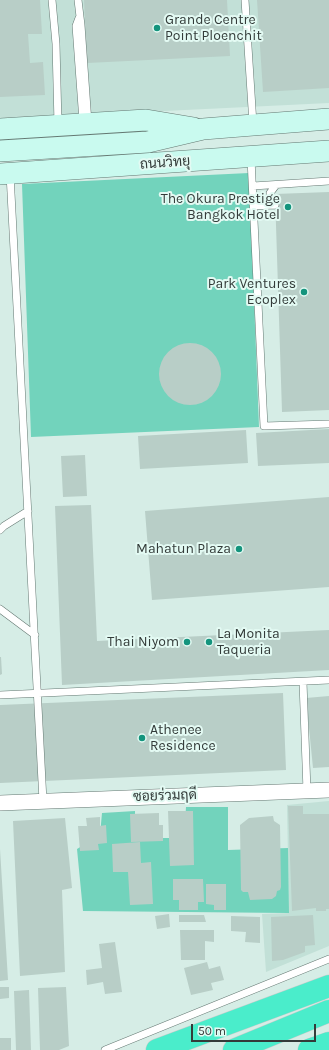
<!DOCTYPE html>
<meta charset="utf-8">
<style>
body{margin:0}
#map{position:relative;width:329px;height:1050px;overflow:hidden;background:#d6ede6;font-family:Karla,sans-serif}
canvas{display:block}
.scale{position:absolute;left:191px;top:1024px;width:125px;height:18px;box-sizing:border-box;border:2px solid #333b39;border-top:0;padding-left:5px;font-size:12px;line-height:14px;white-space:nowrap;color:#333b39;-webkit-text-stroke:3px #e3faf3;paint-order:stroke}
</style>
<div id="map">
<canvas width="329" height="1050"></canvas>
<div class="scale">50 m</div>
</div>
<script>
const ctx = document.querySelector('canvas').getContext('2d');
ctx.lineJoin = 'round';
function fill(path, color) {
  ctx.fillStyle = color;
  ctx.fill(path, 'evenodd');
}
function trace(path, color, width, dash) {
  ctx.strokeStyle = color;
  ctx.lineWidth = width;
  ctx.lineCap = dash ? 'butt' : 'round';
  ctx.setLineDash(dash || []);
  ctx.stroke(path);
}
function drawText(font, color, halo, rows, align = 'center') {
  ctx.font = font + ' Karla,Sarabun,sans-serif';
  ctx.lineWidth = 4;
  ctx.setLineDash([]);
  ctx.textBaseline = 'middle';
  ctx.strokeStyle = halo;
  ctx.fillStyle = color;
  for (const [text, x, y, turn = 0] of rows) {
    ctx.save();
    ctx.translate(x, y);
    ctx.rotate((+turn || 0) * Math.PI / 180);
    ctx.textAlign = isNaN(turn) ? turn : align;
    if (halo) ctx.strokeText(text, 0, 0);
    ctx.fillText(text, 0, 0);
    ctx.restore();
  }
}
fill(new Path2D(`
 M0,0H329V103L0,119Z
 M329,801V946L266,972L262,914L289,913L287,805Z`), '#c2e0d7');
fill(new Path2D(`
 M249,173L259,427L31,437L22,184Z
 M186,807H228V850L288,848L289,913L83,911L77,849L100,835L102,813L135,811V838H184Z`), '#72d3bc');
fill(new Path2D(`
 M0,0H40L42,34H28L30,63L43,62L45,95L0,97Z
 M84,0H227L230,56L87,63Z
 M257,0H329V88L263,92Z
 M329,192V410L282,412L275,194Z
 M159 374a31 31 0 1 1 62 0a31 31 0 1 1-62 0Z
 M329,429V463L258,466L256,433Z
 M246,430L248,463L140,469L138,436Z
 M85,455L87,496L63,497L61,456Z
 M329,497V587L152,600L145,511Z
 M91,505L97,641L329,630V670L62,685L55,506Z
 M0,657H1L2,674L0,675Z
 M283,693L286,770L0,783V705Z
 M329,696V767L313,768L306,698Z
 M288,806H303V814H329V909H326V911H316V908L292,911Z
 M168,811H193L194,865L170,866Z
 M159,813V825H163V841L131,842L130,814Z
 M273,816L274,821L280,825L281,887L280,890L277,891L276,896L272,899L250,900L248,892H243L241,890L240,825L249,818Z
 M100,817V826L106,825L107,843L98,844L99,850L80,851L78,826H87L86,818Z
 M65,818L72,888L62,890L65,972L20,976L13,821Z
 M140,842L141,863L151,862L153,904L130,905L128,872H113L112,844Z
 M0,849L8,980L0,981Z
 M173,879H203L204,902H198V910H179V900H173Z
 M206,884H226V910H214V905L206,904Z
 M169,914L170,927L157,929L155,916Z
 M179,915H204L206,922H179Z
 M313,915L315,945L305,946V952L283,960L272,961L271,917Z
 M231,916L260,917V943L245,942L246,932L231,931Z
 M180,930H214V942L205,941V960H181Z
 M115,942L122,992L105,994L103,982L87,985L86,970L102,968L99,944Z
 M207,962L209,969L220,966L224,980L211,983L213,990L191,995L184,968Z
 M0,987H9V998L0,999Z
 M66,987L69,1046L59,1050H40L38,988Z
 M29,990L31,1050H16L14,991Z
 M0,1038H11V1050H0Z`), '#b8cec7');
const service = new Path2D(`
 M52,0L56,44L58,124
 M78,0L81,25L88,123
 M245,0L253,124
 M79,18L76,26L83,121
 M251,159L264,426L329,424
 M10,174L43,801
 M253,186L329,181
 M275,205L271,199L270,193L276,185
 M254,206L275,205
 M0,530L4,526L28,511
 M0,609L35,635
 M303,682L307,791
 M0,695L329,680
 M105,1050L329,959`);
const minor = new Path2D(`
 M0,803L329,790`);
const secondary = new Path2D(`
 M0,129L146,120L194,128
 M0,151L148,142L203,129L329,119
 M0,174L329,151`);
const motorway = new Path2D(`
 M157,1050L329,986
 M234,1050L329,1011
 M309,1050L329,1043`);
trace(service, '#647872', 8);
trace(minor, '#647872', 16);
trace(secondary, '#647872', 22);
trace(motorway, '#cacccc', 23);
trace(service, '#fff', 7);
trace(minor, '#fff', 15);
trace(secondary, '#c9faef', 21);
trace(motorway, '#4aedcb', 22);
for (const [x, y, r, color] of [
 [157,28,4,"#14947d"],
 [288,207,4,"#14947d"],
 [304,292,4,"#14947d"],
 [239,549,4,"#14947d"],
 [187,642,4,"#14947d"],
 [209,642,4,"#14947d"],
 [142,738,4,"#14947d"]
]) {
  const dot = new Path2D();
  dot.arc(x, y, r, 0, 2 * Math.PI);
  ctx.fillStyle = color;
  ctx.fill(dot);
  trace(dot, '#e3faf3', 1.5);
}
drawText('14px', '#333b39', '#e3faf3', [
 ["Grande Centre",165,20,"left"],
 ["Point Ploenchit",165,36,"left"],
 ["The Okura Prestige",280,199],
 ["Bangkok Hotel",280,215],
 ["Park Ventures",296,284],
 ["Ecoplex",296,300],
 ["Mahatun Plaza",231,549],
 ["La Monita",217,634,"left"],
 ["Taqueria",217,650,"left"],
 ["Thai Niyom",179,642],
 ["Athenee",150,730,"left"],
 ["Residence",150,746,"left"]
], 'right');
drawText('14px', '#333b39', '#e3faf3', [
 ["ถนนวิทยุ",165,163,-4],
 ["ซอยร่วมฤดี",165,796,-2]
]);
</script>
